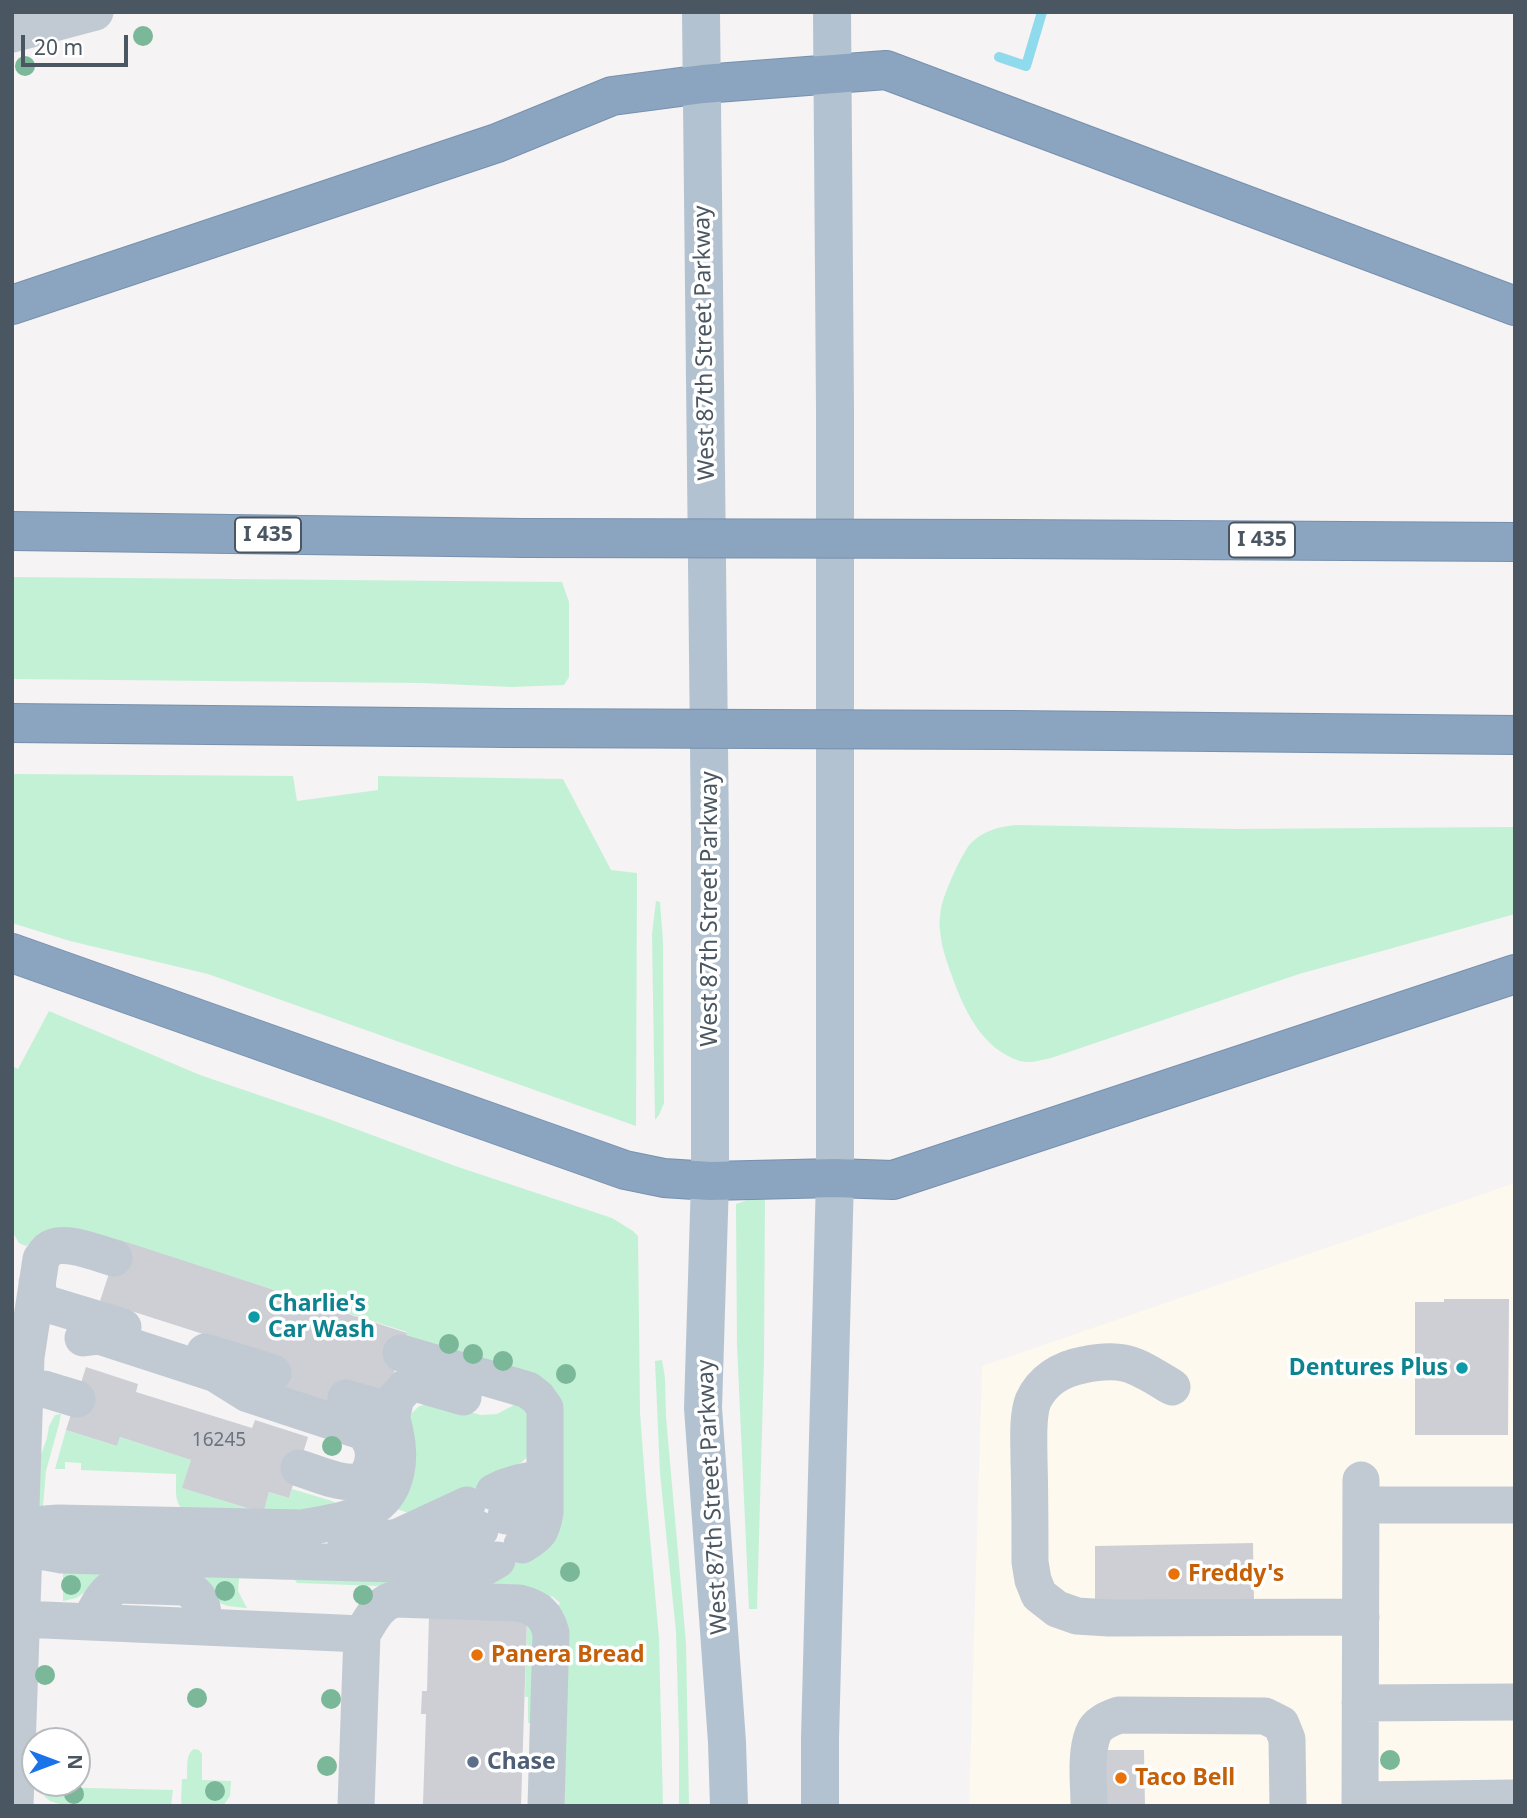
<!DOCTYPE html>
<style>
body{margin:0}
#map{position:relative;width:1527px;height:1818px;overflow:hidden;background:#f5f3f3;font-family:"Noto Sans",sans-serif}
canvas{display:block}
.frame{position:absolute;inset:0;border:14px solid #4a5661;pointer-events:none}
.north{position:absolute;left:21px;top:1727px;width:70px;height:70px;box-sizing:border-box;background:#fff;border:2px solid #b7bbc0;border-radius:50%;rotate:90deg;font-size:19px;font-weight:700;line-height:28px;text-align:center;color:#4a5661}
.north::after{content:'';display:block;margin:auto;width:24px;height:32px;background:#1a73e8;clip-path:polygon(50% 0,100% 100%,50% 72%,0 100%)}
.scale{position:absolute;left:21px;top:35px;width:107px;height:32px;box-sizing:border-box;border:4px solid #4a5661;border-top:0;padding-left:9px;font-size:21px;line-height:24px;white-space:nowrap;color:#4a5661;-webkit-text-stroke:5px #fff;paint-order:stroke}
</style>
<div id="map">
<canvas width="1527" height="1818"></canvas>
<div class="frame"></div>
<div class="north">N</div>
<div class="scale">20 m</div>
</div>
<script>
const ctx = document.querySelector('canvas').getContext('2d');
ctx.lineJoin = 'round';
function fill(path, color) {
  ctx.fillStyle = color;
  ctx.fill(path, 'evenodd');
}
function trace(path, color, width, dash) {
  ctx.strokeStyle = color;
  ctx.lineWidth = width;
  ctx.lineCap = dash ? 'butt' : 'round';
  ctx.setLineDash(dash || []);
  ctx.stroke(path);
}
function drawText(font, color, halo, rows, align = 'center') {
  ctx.font = font + ' "Noto Sans",sans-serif';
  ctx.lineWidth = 7;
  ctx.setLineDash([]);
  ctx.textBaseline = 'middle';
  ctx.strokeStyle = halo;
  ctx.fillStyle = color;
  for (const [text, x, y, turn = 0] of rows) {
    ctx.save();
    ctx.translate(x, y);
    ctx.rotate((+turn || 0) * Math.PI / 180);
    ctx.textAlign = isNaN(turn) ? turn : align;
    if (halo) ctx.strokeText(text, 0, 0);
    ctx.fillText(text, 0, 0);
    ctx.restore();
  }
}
fill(new Path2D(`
 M1515,1183V1806H969L982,1366Z`), '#fdf9ef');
fill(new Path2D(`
 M12,577L562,582L569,602V677L564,685L512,687L422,683L12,679Z
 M12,774L293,776L297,801L378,790V776L563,779L611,870L637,873L636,1126L208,974L70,941L12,923Z
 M1016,825L1236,829L1515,827V914L1299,974L1051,1058C1041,1060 1030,1064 1020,1061C982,1049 964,1010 952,976C947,962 941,946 940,930C939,924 940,915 941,909C943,895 963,850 972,842C985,830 999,827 1016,825Z
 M656,901L660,902L663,942L664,1103L659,1115L655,1120L652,934Z
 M49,1011L200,1075L326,1118L458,1167L612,1218L633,1231L638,1236L640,1413L646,1493L659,1638L663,1806H556L557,1608L560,1603L552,1596L547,1602L383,1592L378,1586L297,1583L295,1580L239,1578L238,1591L247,1608H245L228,1606L217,1602L87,1591L76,1598L63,1601V1565L491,1574L559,1420L405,1339L407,1332L120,1241L43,1235L26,1246L19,1243L12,1231V1066L18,1069Z
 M765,1194L764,1359L757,1609H749L737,1345L736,1204Z
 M662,1360L665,1378L666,1417L686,1643L689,1806H679V1736L676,1632L660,1473L655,1361Z
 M428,1403H436L481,1415L497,1414L516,1404L528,1410C528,1423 530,1443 528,1455C524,1469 434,1509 417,1516L394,1508L410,1415L418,1407Z
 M61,1414L59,1424L46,1471L43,1506L39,1508L38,1463L47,1438L49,1426L55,1415Z
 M66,1430L117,1446L120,1437L191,1460L183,1488L262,1513L269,1492L289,1498L292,1489L332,1501L336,1503L337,1505C315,1525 219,1514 188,1513C172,1505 177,1489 176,1474L81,1470V1463L65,1462V1469H55Z
 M527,1619L534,1621L538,1723H528V1697H525Z
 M194,1749L199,1750L202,1754V1780L231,1781L230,1796L223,1806H182L181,1801L182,1779H187C188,1769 185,1754 194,1749Z
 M46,1787L173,1790L171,1806L62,1805L50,1801L44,1796Z`), '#c3f1d5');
trace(new Path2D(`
 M999,57L1026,66L1042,12`), '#90daee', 10);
fill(new Path2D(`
 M120,1240L407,1333L387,1395L341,1413L268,1389L278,1358L100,1301Z
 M1444,1299H1509L1508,1435H1415V1302H1444Z
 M86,1367L138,1384L136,1392L252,1428L255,1420L308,1437L289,1498L269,1492L263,1513L182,1488L191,1460L120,1437L117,1446L66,1430Z
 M1253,1543L1254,1601L1095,1604V1546Z
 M429,1615L527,1618L521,1806L423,1804L426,1714H421L422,1691H427Z
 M1096,1750H1144L1145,1806H1097Z`), '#cdcfd5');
const highway = new Path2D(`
 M12,305L497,143L612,96L703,84L886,70L1515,306
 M12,531L523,538
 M1009,539L1515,542
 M12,723L507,728
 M1012,730L1515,735
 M12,953L625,1170L664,1178L710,1181L835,1178L893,1180L1515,974`);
trace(highway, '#7690ad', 40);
trace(new Path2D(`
 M12,34L95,12
 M37,1283L39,1297L47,1304L123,1327
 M83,1338L99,1336L216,1374L248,1394L364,1432C378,1449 375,1464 364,1481C342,1486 319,1474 299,1468
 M205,1352L273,1373
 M401,1353L528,1390L538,1398L545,1408V1512C542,1532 539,1534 522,1545
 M1172,1387C1137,1366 1125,1356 1083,1365C1061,1369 1042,1381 1033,1401C1027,1417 1029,1443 1029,1460C1030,1494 1030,1528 1030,1562L1033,1580L1039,1595L1057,1609L1077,1616L1109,1618L1361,1617
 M25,1394L36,1389H44L77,1399
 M391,1419L396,1398L406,1387L415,1383L463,1397
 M494,1492C511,1483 526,1480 545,1479
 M1361,1505H1515
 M506,1516C526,1506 533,1496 545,1479
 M22,1526L58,1523L302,1528C323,1524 356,1520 375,1506C398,1489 401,1458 395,1432C394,1425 392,1418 387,1413C379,1405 356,1402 346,1398
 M346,1545L398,1537L467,1505
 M12,1548H24L62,1555L396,1564L470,1569L485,1567L497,1560
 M410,1560L436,1553L480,1530
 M22,1619L362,1634L356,1806
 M89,1622C97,1608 103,1592 118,1585L183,1587C204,1595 202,1608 205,1627
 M362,1634C371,1620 377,1604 395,1599L519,1603C538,1608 546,1614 551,1633L546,1806
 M1360,1703L1515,1702
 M1360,1800L1515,1798
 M15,1806L24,1548L21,1506L26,1357L41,1259C43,1256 45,1253 48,1250C62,1238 97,1253 114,1258
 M1089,1806C1089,1783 1085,1755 1093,1734C1097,1723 1108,1719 1119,1715L1265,1716L1281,1724L1287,1739L1288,1806
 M1360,1806L1361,1480`), '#c1cad2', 37);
trace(new Path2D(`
 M701,12L710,838V1181L703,1408L727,1742L729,1806
 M820,1806V1738L835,1178V409L832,12`), '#b3c2d1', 38);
trace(highway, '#8ba5c1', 38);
const highwayBridge = new Path2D(`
 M523,538L1009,539
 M507,728L1012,730`);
trace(highwayBridge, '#7690ad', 40, []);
trace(highwayBridge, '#8ba5c1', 38);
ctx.fillStyle = '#7bb799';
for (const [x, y] of [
 [143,36],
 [25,66],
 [449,1344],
 [473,1354],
 [503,1361],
 [566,1374],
 [332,1446],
 [570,1572],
 [71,1585],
 [225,1591],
 [363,1595],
 [45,1675],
 [197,1698],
 [331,1699],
 [1390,1760],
 [327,1766],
 [215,1791],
 [74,1794]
]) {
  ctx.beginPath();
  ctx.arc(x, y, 10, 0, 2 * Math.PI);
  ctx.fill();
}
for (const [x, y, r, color] of [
 [254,1317,7,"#0f9aa8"],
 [1462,1368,7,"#0f9aa8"],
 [1174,1574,7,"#e8710a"],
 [477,1655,7,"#e8710a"],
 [473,1762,7,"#5c6f8a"],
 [1121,1778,7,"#e8710a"]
]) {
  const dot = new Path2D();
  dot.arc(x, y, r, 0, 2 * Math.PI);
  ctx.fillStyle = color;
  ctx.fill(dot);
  trace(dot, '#fff', 2.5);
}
drawText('19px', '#6b747e', null, [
 ["16245",219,1441]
]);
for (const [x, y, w] of [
 [268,535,66],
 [1262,540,66]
]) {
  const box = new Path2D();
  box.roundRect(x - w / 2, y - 17.5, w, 35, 5);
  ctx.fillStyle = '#fff';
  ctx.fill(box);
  trace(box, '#4a5661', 2);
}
drawText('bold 21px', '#4a5661', null, [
 ["I 435",268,535],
 ["I 435",1262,540]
]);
drawText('23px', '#4a5661', '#fff', [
 ["West 87th Street Parkway",705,343,-91],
 ["West 87th Street Parkway",710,909,-90],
 ["West 87th Street Parkway",713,1497,-93]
]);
drawText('bold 23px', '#0d838f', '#fff', [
 ["Charlie's",268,1304],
 ["Car Wash",268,1330],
 ["Dentures Plus",1448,1368,"right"]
], 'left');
drawText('bold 23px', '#c56008', '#fff', [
 ["Freddy's",1188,1574],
 ["Panera Bread",491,1655],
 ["Taco Bell",1135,1778]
], 'left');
drawText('bold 23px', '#4e5e75', '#fff', [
 ["Chase",487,1762]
], 'left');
</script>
